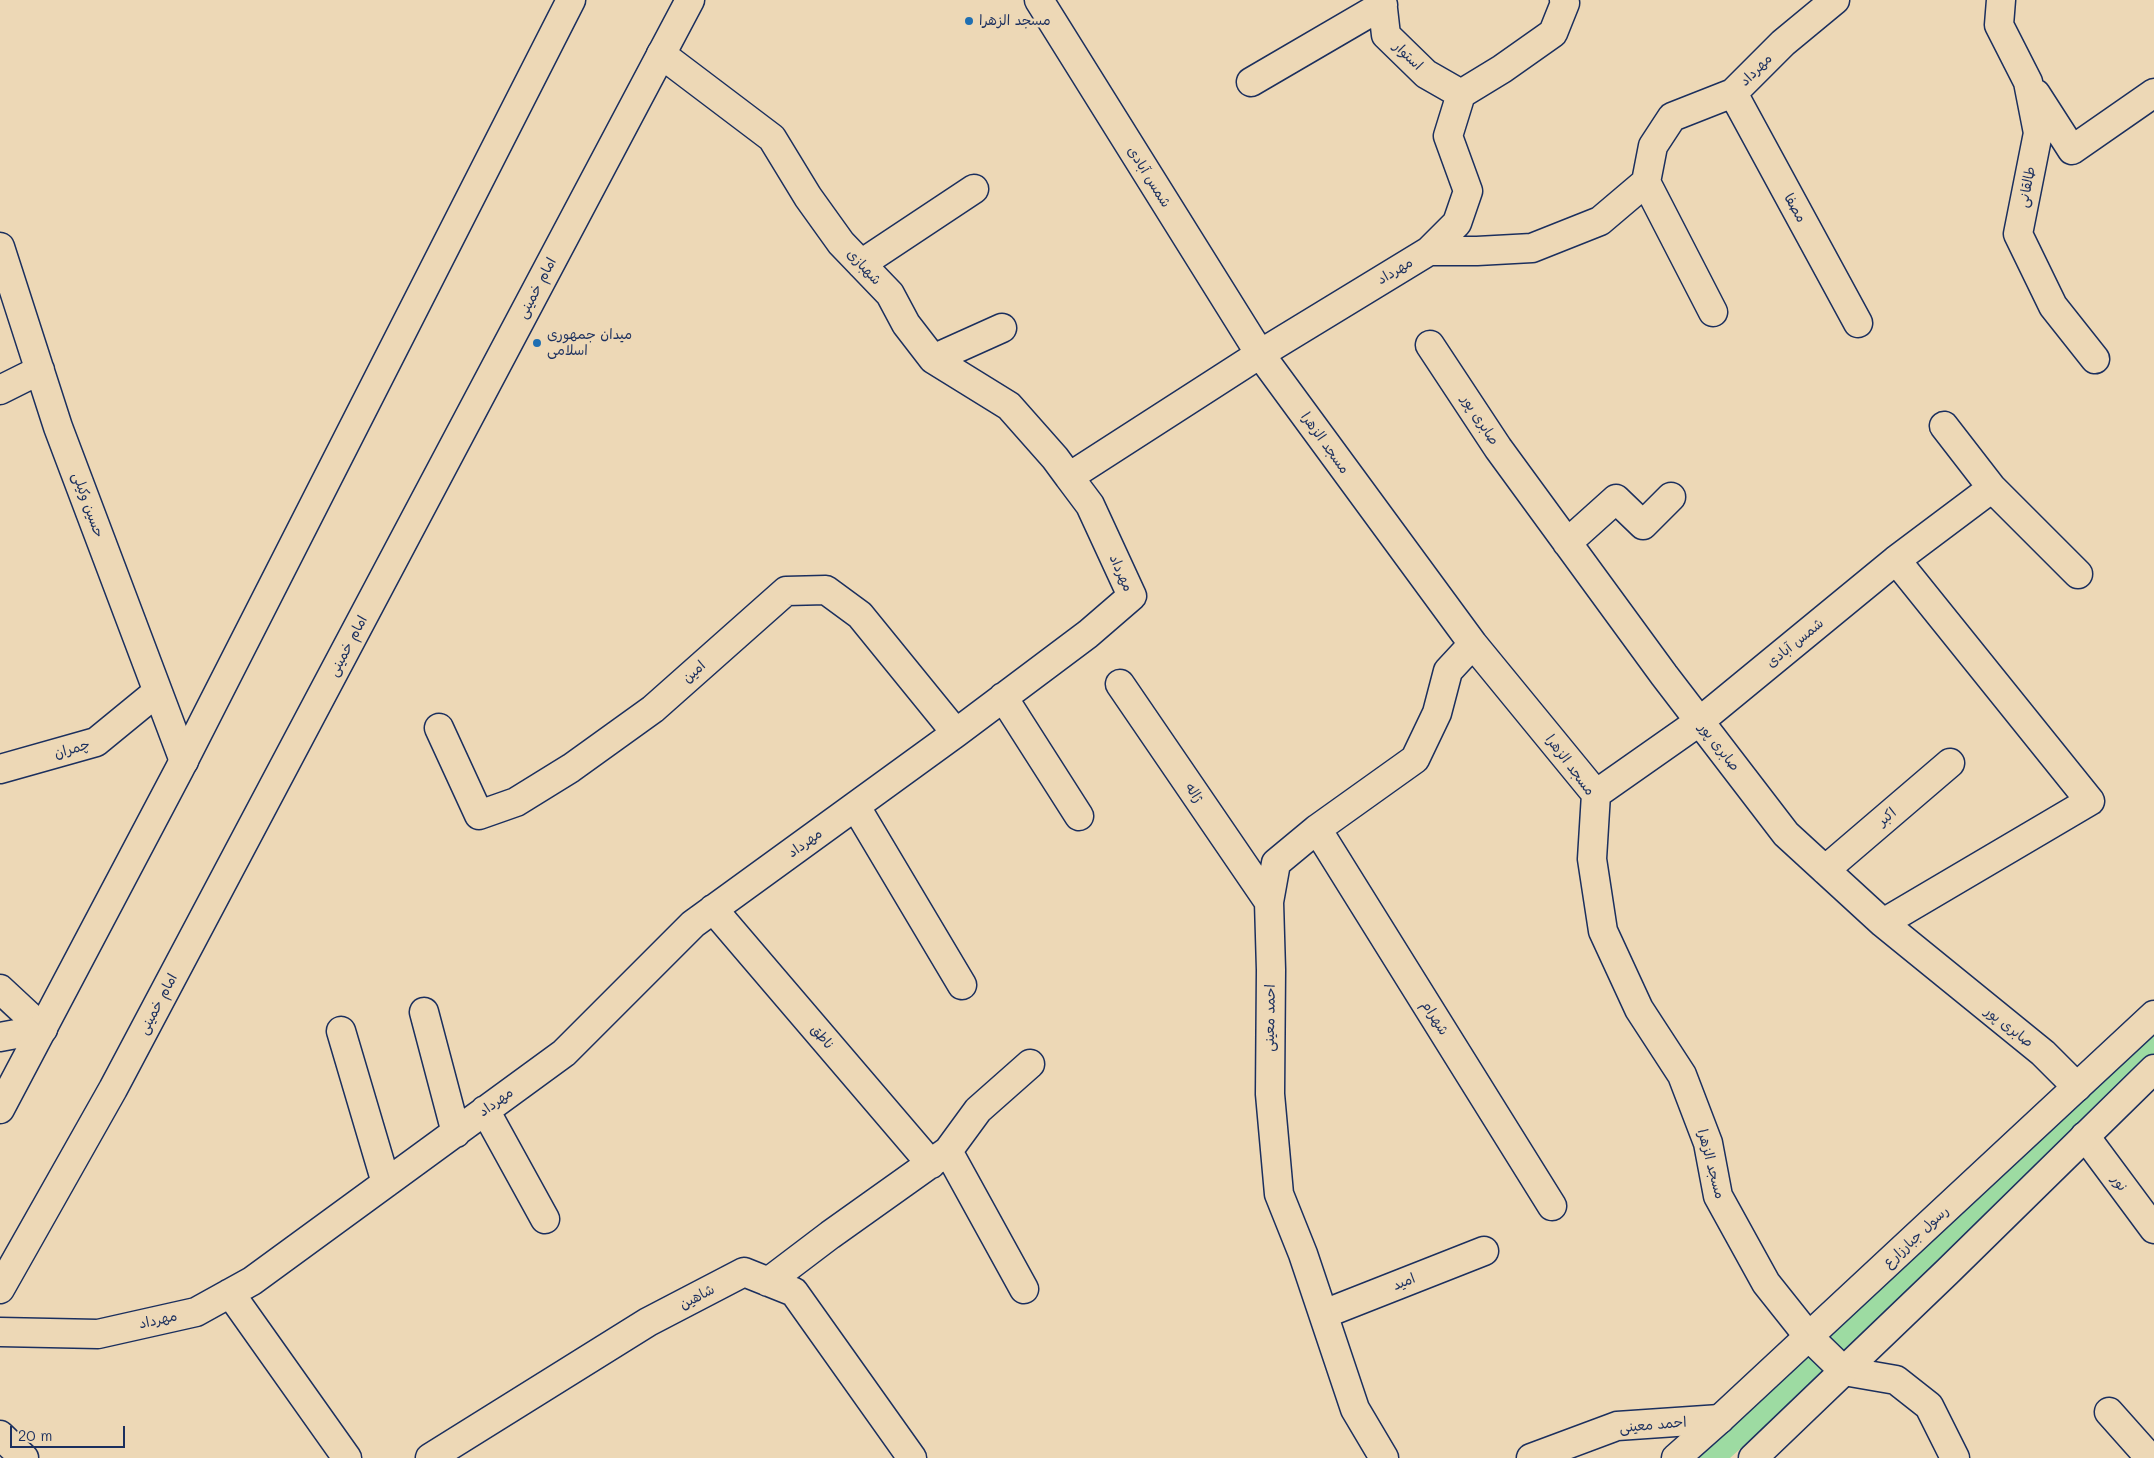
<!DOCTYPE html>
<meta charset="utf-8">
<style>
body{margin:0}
#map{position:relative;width:2154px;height:1458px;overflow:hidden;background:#edd8b6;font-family:Mali,sans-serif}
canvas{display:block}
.scale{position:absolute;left:10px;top:1426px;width:115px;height:22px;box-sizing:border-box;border:2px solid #1b2f5e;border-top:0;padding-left:6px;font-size:15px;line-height:18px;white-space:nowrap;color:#1b2f5e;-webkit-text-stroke:4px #edd8b6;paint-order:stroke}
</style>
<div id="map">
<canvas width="2154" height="1458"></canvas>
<div class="scale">20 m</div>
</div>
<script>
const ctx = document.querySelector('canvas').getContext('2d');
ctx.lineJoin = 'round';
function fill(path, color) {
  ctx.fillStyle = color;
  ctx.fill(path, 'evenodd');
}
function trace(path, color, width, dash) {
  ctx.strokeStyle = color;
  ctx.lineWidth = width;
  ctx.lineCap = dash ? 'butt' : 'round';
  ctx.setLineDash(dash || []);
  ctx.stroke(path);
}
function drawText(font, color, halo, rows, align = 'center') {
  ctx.font = font + ' Mali,"Playpen Sans Arabic",sans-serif';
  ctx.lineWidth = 5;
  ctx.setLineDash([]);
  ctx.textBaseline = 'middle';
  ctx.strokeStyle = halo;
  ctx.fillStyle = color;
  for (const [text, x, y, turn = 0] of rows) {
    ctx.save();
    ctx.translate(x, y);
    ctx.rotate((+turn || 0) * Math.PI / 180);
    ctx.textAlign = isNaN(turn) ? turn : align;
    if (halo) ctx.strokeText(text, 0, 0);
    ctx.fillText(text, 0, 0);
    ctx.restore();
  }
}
fill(new Path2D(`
 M2154,1025V1055L1845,1359L1821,1337Z
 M1809,1354L1827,1371L1730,1458H1692Z`), '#9ddba2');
const minor = new Path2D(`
 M1039,0L1260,354L1473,644L1596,794L1592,859L1603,931L1639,1009L1682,1075L1708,1143L1718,1196L1766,1283L1809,1337
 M1382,0L1386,35L1426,74L1461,94
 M2001,0L1999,25L2028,82L2038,133L2018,234L2053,306L2095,359
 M661,54L772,138L808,197L841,243L890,294L906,324L933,359L1009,406L1055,458L1069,477
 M1251,82L1383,5
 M1733,93L1858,323
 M2036,94L2072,150L2154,93
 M1646,182L1713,312
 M0,247L58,427L184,761
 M1429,251H1477L1532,248L1600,221L1646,182L1653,146L1672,117L1733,93L1783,43L1835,0
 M861,264L974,189
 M1430,345L1498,448L1664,675L1786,834L1883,923L2043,1053L2077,1087
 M933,359L1002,328
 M0,390L40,370
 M1944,426L1992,488L2078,574
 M1567,543L1616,499L1643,525L1671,497
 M1120,684L1269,902
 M1003,697L1079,816
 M439,728L479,815L516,802L571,768L653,709L786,591L826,590L860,615L956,733
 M0,769L96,742L157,692
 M1596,794L1700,721L1896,560L1992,488
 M856,807L962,985
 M1317,829L1552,1206
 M1825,870L1950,763
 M713,909L931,1164
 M1883,923L2090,801L1896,560
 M0,989L43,1029
 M424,1012L456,1133
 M341,1031L386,1183
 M0,1037L43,1029
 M485,1110L545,1219
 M2085,1136L2154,1229
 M948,1151L1024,1289
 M768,1282L830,1235L948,1151L978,1110L1030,1064
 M230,1293L347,1458
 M1324,1314L1484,1251
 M0,1332L98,1334L196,1312L252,1281L564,1053L693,924L956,733L1088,634L1132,596L1090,505L1069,477L1260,354L1429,251L1457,223L1468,191L1448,136L1461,94L1502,69L1553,33L1565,3L1564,0
 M1844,1371L1896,1380L1929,1406L1955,1458
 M2109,1412L2150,1458
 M0,1435L24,1458
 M430,1458L648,1322L744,1272L794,1292L912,1458
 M1384,1458L1355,1409L1303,1254L1279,1194L1270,1094L1271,970L1269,902L1276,863L1317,829L1415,759L1437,713L1448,671L1473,644
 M1531,1458L1617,1426L1720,1419`);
const tertiary = new Path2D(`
 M1809,1337L1844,1371
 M1676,1458L1720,1419L2154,1015
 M1753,1458L1947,1272L2154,1069`);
const primary = new Path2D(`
 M0,1109L179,770L571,0
 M0,1289L113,1089L690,0`);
trace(minor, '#1b2f5e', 31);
trace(tertiary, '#1b2f5e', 31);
trace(primary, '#1b2f5e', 31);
trace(minor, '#edd8b6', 28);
trace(tertiary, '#edd8b6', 28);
trace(primary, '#edd8b6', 28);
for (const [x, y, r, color] of [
 [969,21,5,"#1f6fb2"],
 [537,343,5,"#1f6fb2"]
]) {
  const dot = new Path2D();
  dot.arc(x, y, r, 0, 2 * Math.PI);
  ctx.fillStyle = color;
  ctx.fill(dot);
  trace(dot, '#edd8b6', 2);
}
drawText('14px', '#1b2f5e', '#edd8b6', [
 ["مسجد الزهرا",979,21],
 ["میدان جمهوری",547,335],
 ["اسلامی",547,351]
], 'left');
drawText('14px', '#1b2f5e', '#edd8b6', [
 ["استوار",1408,56,44],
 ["مهرداد",1756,70,-45],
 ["شمس آبادی",1149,177,58],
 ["طالقانی",2027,187,-79],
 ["مصفا",1795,208,61],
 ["شهبازی",864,267,47],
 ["مهرداد",1395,271,-31],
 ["امام خمینی",537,288,-62],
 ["صابری پور",1480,420,57],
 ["مسجد الزهرا",1325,443,54],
 ["حسین وکیلی",88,505,70],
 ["مهرداد",1121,573,66],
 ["شمس آبادی",1795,643,-39],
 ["امام خمینی",348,646,-62],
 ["امین",694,672,-42],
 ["صابری پور",1719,747,52],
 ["چمران",72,749,-16],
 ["مسجد الزهرا",1570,765,53],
 ["ژاله",1194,793,56],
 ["اکبر",1887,817,-40],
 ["مهرداد",805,843,-36],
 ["امام خمینی",158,1004,-62],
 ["احمد معینی",1270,1018,-89],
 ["شهرام",1435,1018,58],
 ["صابری پور",2009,1027,38],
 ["ناطق",822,1037,49],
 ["مهرداد",496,1102,-36],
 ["مسجد الزهرا",1711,1164,75],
 ["نور",2119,1183,53],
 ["رسول جبارزارع",1916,1237,-43],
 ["امید",1404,1282,-22],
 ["شاهین",697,1297,-28],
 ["مهرداد",158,1320,-13],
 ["احمد معینی",1653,1425,-5]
]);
</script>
